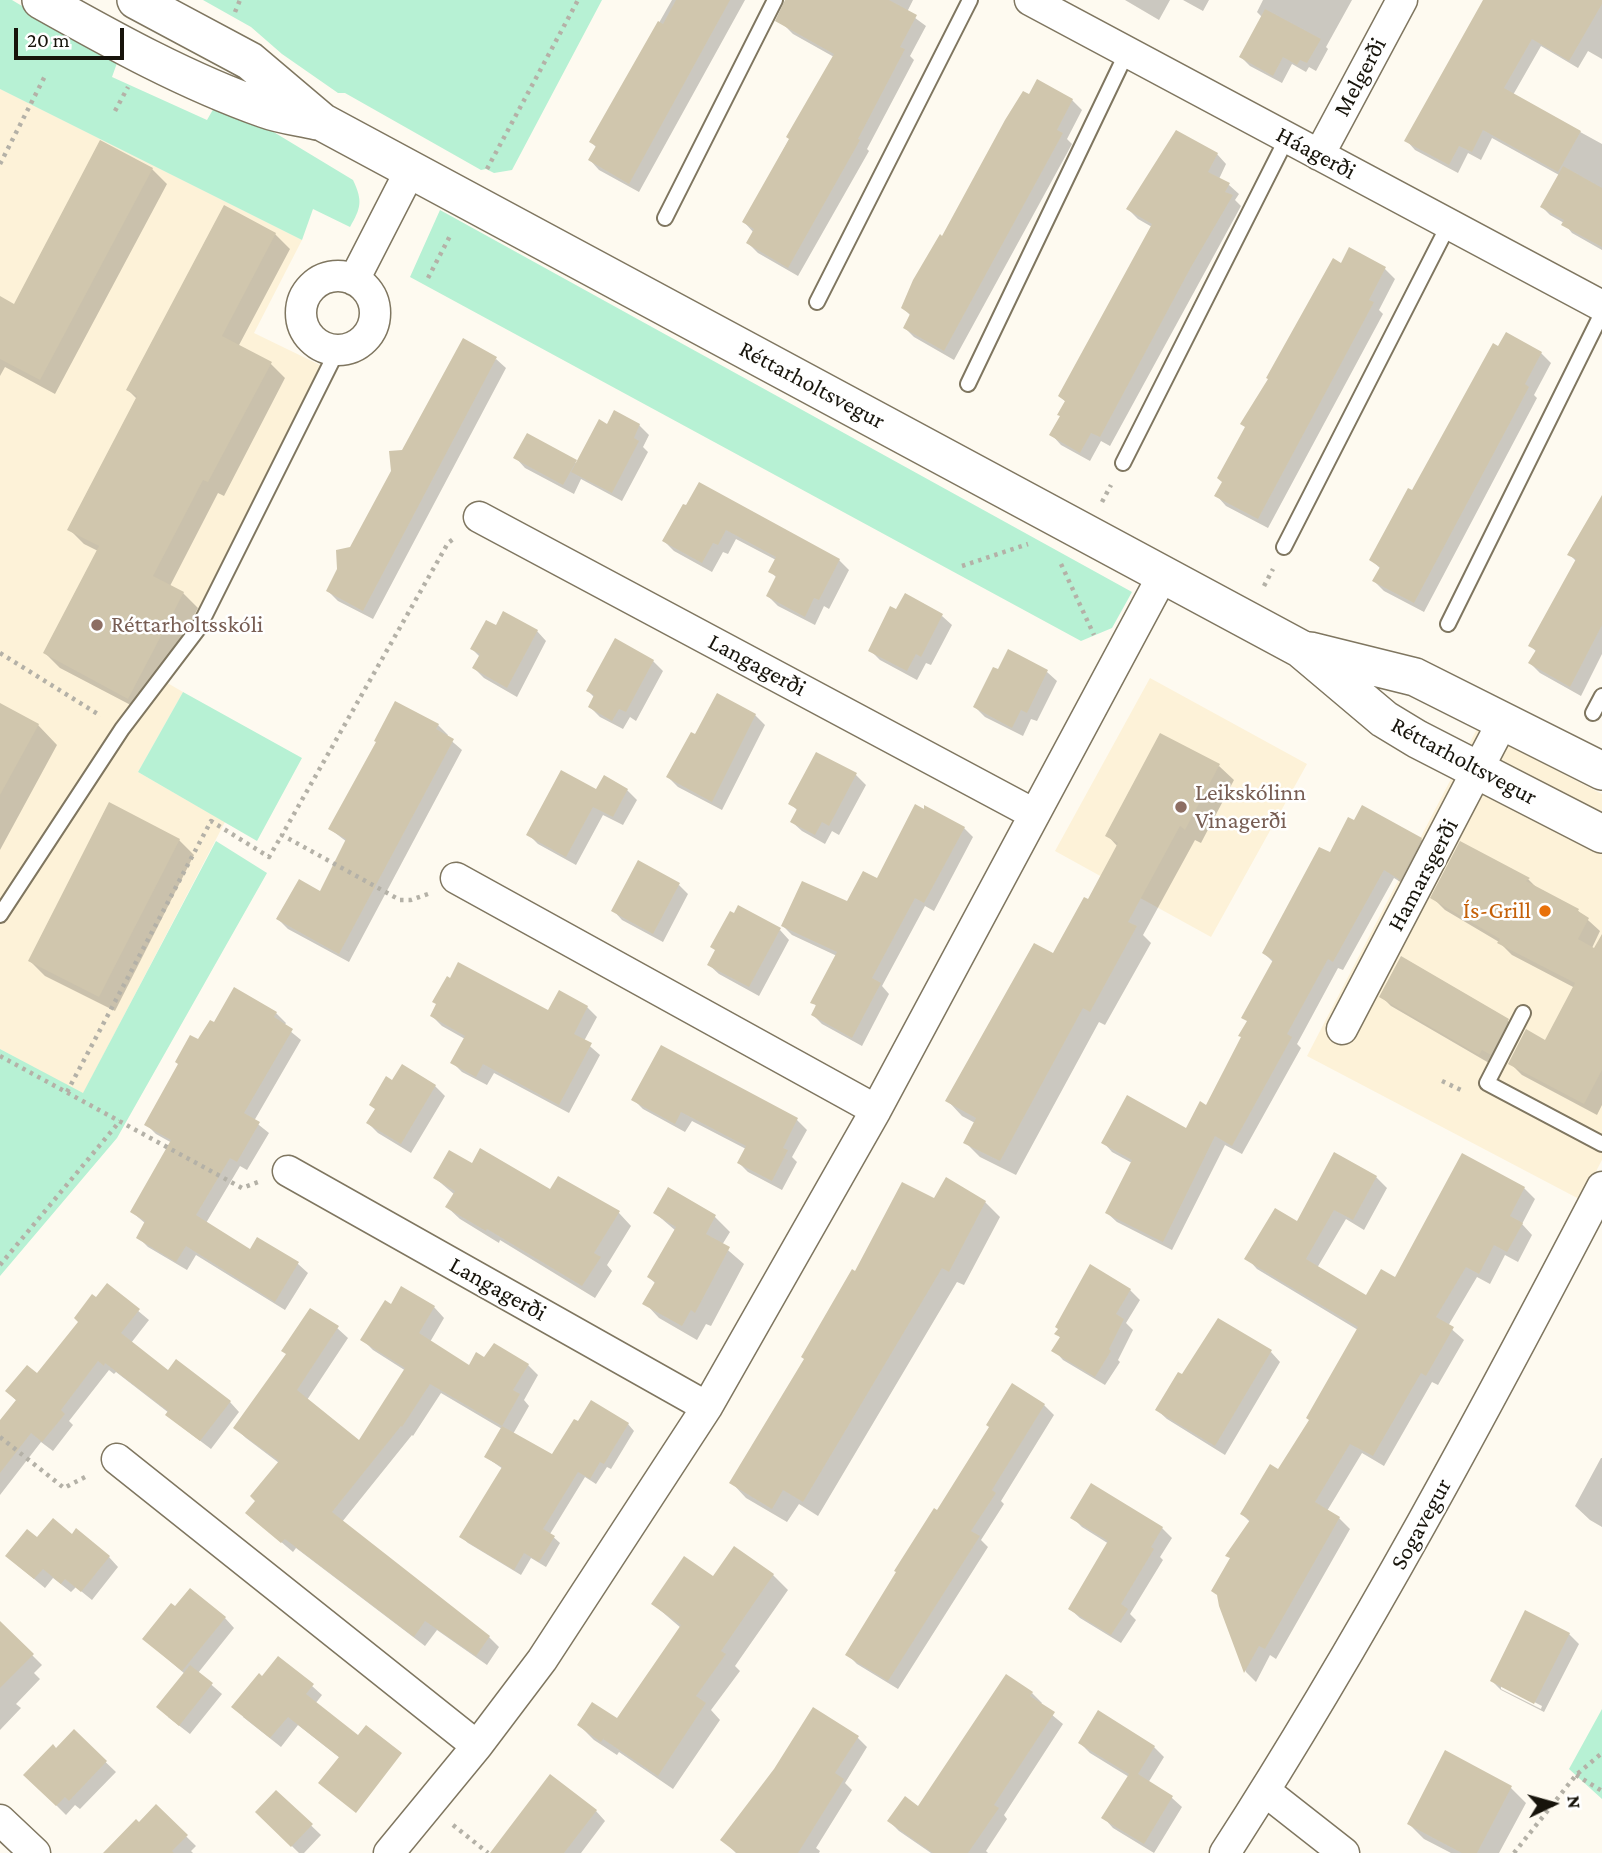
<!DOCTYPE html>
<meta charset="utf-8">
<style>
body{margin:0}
#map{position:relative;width:1602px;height:1853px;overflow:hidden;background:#fefaf0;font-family:"Crimson Pro",serif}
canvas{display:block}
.north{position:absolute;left:1518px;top:1769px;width:70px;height:70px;-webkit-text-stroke:5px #fff;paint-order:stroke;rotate:85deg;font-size:19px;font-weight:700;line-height:28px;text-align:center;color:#17140b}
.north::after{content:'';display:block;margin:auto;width:24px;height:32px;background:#17140b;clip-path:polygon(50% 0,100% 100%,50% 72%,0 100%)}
.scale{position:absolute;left:14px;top:28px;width:110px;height:32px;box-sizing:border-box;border:4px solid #17140b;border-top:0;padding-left:9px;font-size:21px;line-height:24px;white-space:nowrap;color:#17140b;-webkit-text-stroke:5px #fff;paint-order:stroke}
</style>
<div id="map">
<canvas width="1602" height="1853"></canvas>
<div class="north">N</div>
<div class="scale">20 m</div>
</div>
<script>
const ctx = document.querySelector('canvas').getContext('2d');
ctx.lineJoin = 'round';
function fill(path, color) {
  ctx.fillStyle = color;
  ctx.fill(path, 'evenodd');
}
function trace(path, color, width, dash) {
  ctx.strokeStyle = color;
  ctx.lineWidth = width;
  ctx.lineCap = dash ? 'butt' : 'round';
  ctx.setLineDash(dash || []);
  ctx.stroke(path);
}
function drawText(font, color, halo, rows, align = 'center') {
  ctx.font = font + ' "Crimson Pro",serif';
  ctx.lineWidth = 5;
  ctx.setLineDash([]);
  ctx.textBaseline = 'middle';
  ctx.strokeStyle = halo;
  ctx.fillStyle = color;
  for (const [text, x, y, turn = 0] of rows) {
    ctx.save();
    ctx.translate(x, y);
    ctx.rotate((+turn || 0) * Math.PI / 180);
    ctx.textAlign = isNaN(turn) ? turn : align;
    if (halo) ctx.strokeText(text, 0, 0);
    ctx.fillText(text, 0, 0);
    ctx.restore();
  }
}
fill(new Path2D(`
 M0,89L302,240L254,333L322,366L225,570L164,681L183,692L138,772L225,822L83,1094L0,1049Z
 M1150,678L1307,764L1211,937L1055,851Z
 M1477,729L1602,794V1160L1581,1200L1307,1056Z`), '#fdf2d8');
fill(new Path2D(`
 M0,0H12L117,63L112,77L207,120L219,99L353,180C363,201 361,208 350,227L313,209L302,240L0,89Z
 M203,0H602L512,170L494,173L486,169L481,170L345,93H338L282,54L251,27Z
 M440,210L1132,592L1112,628L1081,641L410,277Z
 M183,692L302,758L257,841L138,772Z
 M216,841L267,873L117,1138L0,1276V1049L83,1093Z
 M1602,1709V1799L1569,1769Z`), '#b7f1d4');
fill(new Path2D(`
 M672,0H745L639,192L599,170L590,160L597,148L591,142Z
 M797,0H913L907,12L926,26L910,56L914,60L867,149L869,151L798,276L758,253L748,243L754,233L744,222L834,57L793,34L783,24Z
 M1125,0H1170L1159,20Z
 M1183,0H1209L1203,11Z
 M1263,0H1352L1326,47L1328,49L1316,71L1309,67L1306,72L1292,64L1282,83L1250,66L1241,57L1263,18L1257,12Z
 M1485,0H1602V59L1588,51L1578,68L1541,46L1513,95L1602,144V250L1572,233L1564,223L1550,215L1542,207L1559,175L1492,138L1481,160L1468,153L1458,173L1415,150L1407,141Z
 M1072,100L1082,110L1067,139L1072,144L954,360L914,337L905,328L911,316L903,308L943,238Z
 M1217,154L1226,164L1219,179L1229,185L1239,194L1235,200L1241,206L1110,446L1101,441L1090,461L1061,445L1052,435L1062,417L1066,402L1060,396L1152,227L1138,219L1128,209Z
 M152,169L167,184L55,394L5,367L0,376V298L15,307Z
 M275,234L290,249L238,347L270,363L285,378L224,496L218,493L170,586L183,593L198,608L144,712L60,668L45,653L98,551L84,544L69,529L137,399L128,390Z
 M1350,250L1385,269L1395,279L1379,310L1383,314L1268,528L1226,506L1217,496Z
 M1541,353L1551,363L1534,395L1537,398L1424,612L1384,591L1374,581L1381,569L1371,560L1412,492Z
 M496,359L506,368L373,619L338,601L328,591L403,452Z
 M639,425L649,435L643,447L648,452L622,501L581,479L574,494L525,468L516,458L578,463L608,426Z
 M1602,497V654L1581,696L1540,673L1530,663L1537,652L1530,646L1576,561L1569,554Z
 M683,506L839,560L849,570L829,609L824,606L815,625L778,606L768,596L777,578L771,572L776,560L736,539L728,554L723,552L712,572L674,551L664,541Z
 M942,616L952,625L931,665L926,663L917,680L880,660L870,650Z
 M496,627L537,631L546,641L517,697L484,678L474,668L480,657L472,649Z
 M653,661L663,671L636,721L630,717L623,729L600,717L590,707L595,698L588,691Z
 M1047,672L1057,681L1037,721L1031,719L1023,736L985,717L975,707Z
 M0,705L38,725L57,745L0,850Z
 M755,715L765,725L722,810L678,787L668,777L695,737Z
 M438,725L448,735L447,737L462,750L349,962L288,929L278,919L321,893L347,842L330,829Z
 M817,754L856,775L866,785L839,835L832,831L825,844L802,831L792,822L798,811L790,803Z
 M1219,766L1234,780L1201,843L1195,840L1143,935L1151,943L1105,1025L1099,1022L1016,1175L980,1157L965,1142L975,1123L962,1116L948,1101L1053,956L1089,901L1118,847L1108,836Z
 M627,790L637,800L623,825L603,815L576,865L538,844L528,834Z
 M964,828L973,837L934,911L925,906L882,986L889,994L862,1046L822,1024L813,1015L817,1007L813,1002L837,956L792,935L783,926L847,904L877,881Z
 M1421,839L1431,849L1410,888L1394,878L1343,970L1338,968L1297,1044L1301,1048L1242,1154L1225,1145L1172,1250L1117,1222L1107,1213L1132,1163L1112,1152L1103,1142L1186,1130L1207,1107L1242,1038L1274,963L1264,953L1330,854Z
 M179,840L194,855L115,1011L45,976L30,961Z
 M1461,843L1528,879L1538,889L1578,911L1600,931L1592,948L1602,954V1105L1597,1115L1522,1075L1510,1063L1546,1043L1575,988L1512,955L1499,942L1445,910L1432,897Z
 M679,885L688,894L663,942L622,920L613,910Z
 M780,930L789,940L759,996L719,974L709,965Z
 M451,980L548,1013L559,992L587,1007L597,1017L584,1041L600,1055L569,1113L494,1073L487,1085L462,1072L452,1062L465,1039L442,1026L432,1016Z
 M1381,996L1508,1021L1518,1030L1489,1063L1391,1006Z
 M276,1013L286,1023L284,1026L301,1040L254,1121L269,1133L247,1170L240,1166L206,1223L250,1251L258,1239L298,1264L308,1273L285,1310L196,1255L187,1270L148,1247L138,1237L146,1224L132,1212L172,1143L156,1134L147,1125L199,1042L214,1024Z
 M662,1047L797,1120L807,1130L792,1157L797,1162L782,1190L748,1172L739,1163L746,1149L692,1121L685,1132L643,1109L634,1100Z
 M392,1082L435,1086L445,1096L411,1153L378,1133L368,1123Z
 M472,1165L619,1213L631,1226L607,1265L612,1271L595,1298L500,1240L499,1243L460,1219L447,1207L455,1195L435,1178Z
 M1376,1177L1387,1188L1364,1230L1346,1219L1317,1268L1366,1298L1396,1280L1524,1188L1535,1199L1522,1224L1532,1235L1518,1262L1505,1255L1490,1284L1477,1277L1448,1326L1464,1340L1438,1385L1432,1382L1384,1466L1362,1453L1327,1511L1339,1518L1350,1529L1276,1659L1270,1655L1256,1682L1246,1672L1220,1606L1250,1522L1242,1514L1278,1471L1311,1420L1358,1330L1257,1269L1247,1258L1297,1223Z
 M935,1201L985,1202L1000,1217L964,1285L957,1282L818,1516L799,1504L787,1522L746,1498L732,1483L856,1273Z
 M655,1213L715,1217L730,1232L722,1245L744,1264L711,1326L706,1324L697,1340L659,1318L645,1303L656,1284L649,1277L676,1231Z
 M107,1285L149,1320L131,1343L168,1372L230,1402L239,1412L211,1449L178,1424L169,1413L116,1372L114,1374L109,1370L69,1421L73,1425L53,1451L41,1442L0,1495V1423L17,1401L7,1391L38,1376Z
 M1130,1290L1140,1300L1126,1323L1133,1330L1118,1360L1120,1362L1105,1385L1063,1360L1054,1350L1061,1338L1057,1334Z
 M392,1306L434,1307L444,1318L430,1342L469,1367L485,1360L528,1365L538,1375L524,1400L529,1406L513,1434L553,1457L628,1424L634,1431L611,1469L607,1467L596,1484L585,1477L550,1534L560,1543L546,1567L531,1558L521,1575L468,1543L461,1537L503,1469L486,1457L502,1429L441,1393L413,1436L412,1435L342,1522L489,1637L499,1647L487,1665L437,1630L425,1646L296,1548L293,1552L247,1513L257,1501L279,1463L246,1438L235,1428L337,1328L348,1338L307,1400L360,1443L406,1371L373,1350L363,1340Z
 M1271,1352L1280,1362L1225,1455L1167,1419L1157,1410L1183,1377Z
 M1044,1405L1054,1415L1001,1501L1004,1504L981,1540L988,1547L898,1689L857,1664L847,1654L938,1512Z
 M1601,1458H1602V1527L1590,1520L1575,1506Z
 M1073,1518L1162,1528L1172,1538L1160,1557L1163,1560L1130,1614L1136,1620L1121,1643L1080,1618L1070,1609L1109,1544L1082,1527Z
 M72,1537L109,1557L118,1567L92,1600L76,1587L71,1592L53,1578L45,1588L17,1565L37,1540Z
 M773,1575L788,1590L735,1666L740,1671L711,1710L720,1720L673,1789L619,1752L617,1755L594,1740L579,1725L618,1721L681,1628L653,1604L713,1578Z
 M225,1618L234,1628L198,1673L222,1694L190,1734L168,1717L185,1674L144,1639Z
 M3,1626L42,1665L34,1673L40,1679L16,1704L21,1708L0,1730V1630Z
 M1569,1634L1579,1644L1544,1712L1501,1690L1492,1681ZM1501,1685L1542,1706L1541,1709L1501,1689Z
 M262,1678L312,1686L322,1695L315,1704L363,1776L298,1725L281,1747L243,1717Z
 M1032,1693L1042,1703L1040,1705L1063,1724L1004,1815L1007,1819L986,1851L988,1853H931L899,1831L889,1821L919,1808Z
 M74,1732L116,1772L80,1809L75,1805L66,1815L26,1775L56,1750Z
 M857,1737L867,1747L845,1783L852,1790L816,1848L820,1851L819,1853H736L723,1840Z
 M1080,1743L1154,1747L1164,1757L1148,1783L1172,1798L1182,1807L1154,1853L1113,1828L1104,1818L1129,1777L1090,1753Z
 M1446,1753L1511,1788L1526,1803L1499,1853H1451L1424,1839L1409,1824Z
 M276,1792L321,1835L304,1853H299L257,1812Z
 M156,1807L196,1846L191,1851L193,1853H110Z
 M596,1811L605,1821L581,1853H510Z`), '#0003');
fill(new Path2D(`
 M676,0H730L629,184L588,160L596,146L589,142L658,21L663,24Z
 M785,0H889L917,15L900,47L905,49L858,139L860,140L788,268L746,243L754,229L742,222L789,139L786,137L834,54L775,21Z
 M1483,0H1602V4L1569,61L1532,39L1504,88L1581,131L1558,172L1483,130L1472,152L1459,146L1449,165L1404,141Z
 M1265,9L1321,39L1307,63L1300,60L1297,65L1283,57L1273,76L1239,57Z
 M1037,79L1073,99L1057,130L1063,133L944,351L903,328L910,314L901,308L913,280L940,234L942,236L1005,120L1023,91L1029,94Z
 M1176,130L1218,153L1208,172L1230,183L1225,192L1233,195L1191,267L1100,437L1091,433L1080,453L1049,435L1060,416L1057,415L1065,401L1058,396L1152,224L1126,209Z
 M100,140L153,168L40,380L0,359V296L14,304Z
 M1563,166L1602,188V247L1561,225L1564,220L1540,207Z
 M224,205L276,233L222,336L272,362L208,482L203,480L153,576L184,592L128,699L43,653L99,546L67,530L137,396L126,390Z
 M1349,247L1386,267L1369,300L1374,302L1258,519L1214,496L1222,482L1217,478L1245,427L1240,424L1268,379L1266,378L1333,258L1341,263Z
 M1506,332L1542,352L1525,384L1529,387L1414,603L1372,581L1380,567L1369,560L1408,488L1412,490L1493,343L1498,346Z
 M463,338L497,357L363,611L326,591L337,569L336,550L350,547L391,471L389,451L402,450Z
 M614,410L640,424L634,438L639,441L612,493L571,472L599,419L607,424Z
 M527,433L577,460L563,485L513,458Z
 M699,482L840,559L819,600L814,598L805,617L766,596L776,576L768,572L776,557L726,530L718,545L713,543L702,563L662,541L683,504L686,505Z
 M1602,495V625L1570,687L1528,663L1536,650L1528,646L1576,559L1567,555Z
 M905,593L943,614L921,657L916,654L907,671L868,651L890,606L896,609Z
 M503,611L538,630L507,688L472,668L480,654L470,649L486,620L496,625Z
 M615,638L654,660L626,712L619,709L612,721L588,707L594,695L586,691Z
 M1008,649L1048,670L1027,713L1021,710L1012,728L973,707L993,667L998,669Z
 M717,693L756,714L712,802L666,777L691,732L695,734Z
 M395,701L439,724L436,729L454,739L339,954L276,919L299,879L320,891L346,839L328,829L376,742L374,741Z
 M0,703L39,724L0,795Z
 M1160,733L1220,764L1185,830L1180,826L1128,922L1137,926L1090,1012L1083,1008L1000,1161L963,1143L976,1118L945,1101L1034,943L1053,953L1084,897L1088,899L1118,843L1105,836Z
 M816,752L857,773L829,826L822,822L815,835L790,822L797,809L788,804Z
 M561,770L596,789L604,775L628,789L613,817L593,807L566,857L526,835Z
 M109,802L180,839L99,997L28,961Z
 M915,804L924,809V805L965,827L924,903L915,898L872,978L881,983L852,1038L811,1015L816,1005L810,1003L837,952L781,926L802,881L847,901L863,871L877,878Z
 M1362,805L1422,838L1400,880L1384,870L1333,962L1328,959L1287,1034L1292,1037L1232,1146L1215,1136L1163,1242L1105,1213L1132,1160L1101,1143L1127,1095L1186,1128L1200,1101L1206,1105L1241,1037L1238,1036L1247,1021L1241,1018L1273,960L1262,953L1319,847L1330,852L1348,817L1354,820Z
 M1460,841L1530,878L1526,881L1579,909L1578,911L1589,918L1578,939L1594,948L1602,934V1070L1584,1104L1508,1064L1526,1029L1545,1040L1575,983L1497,943L1500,939L1430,898Z
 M638,860L680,883L653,934L611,911Z
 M738,905L781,928L749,987L707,965L715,950L710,947L730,911L734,913Z
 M1401,956L1509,1019L1491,1055L1482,1050L1479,1055L1379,997Z
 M458,962L548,1010L559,990L588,1006L574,1034L592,1043L559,1105L483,1064L476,1077L450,1063L465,1036L430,1016L436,1004L432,1002L447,976L450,978Z
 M234,987L277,1012L274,1017L293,1029L244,1113L260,1122L237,1162L230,1158L196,1215L250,1249L257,1237L299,1262L275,1302L186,1246L176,1262L136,1238L145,1221L130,1212L171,1140L144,1125L178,1064L175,1062L190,1035L198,1039L210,1020L214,1022Z
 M661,1045L798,1118L783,1148L788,1150L772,1181L737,1163L746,1146L681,1112L675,1124L631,1100Z
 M402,1064L436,1085L401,1144L366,1123L375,1109L369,1105L386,1076L392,1080Z
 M480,1148L550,1189L558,1176L620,1211L594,1253L601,1257L582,1286L487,1229L486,1231L445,1207L455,1191L433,1178L449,1150L472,1163Z
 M1334,1152L1377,1176L1353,1220L1334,1210L1306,1259L1366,1295L1381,1269L1395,1277L1462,1153L1525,1187L1510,1216L1523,1223L1507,1252L1494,1245L1479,1274L1466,1267L1436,1317L1454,1327L1426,1376L1421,1373L1373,1456L1350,1444L1315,1502L1340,1517L1265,1649L1259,1646L1244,1673L1219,1606L1217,1595L1211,1591L1230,1558L1225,1556L1250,1520L1240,1514L1270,1464L1278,1469L1309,1420L1306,1418L1358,1327L1244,1259L1275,1208L1297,1221Z
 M946,1177L986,1201L949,1272L942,1268L803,1502L783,1490L772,1509L729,1483L804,1359L801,1357L852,1269L855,1271L902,1182L934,1198Z
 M668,1187L716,1215L706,1234L730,1247L695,1313L691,1310L682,1326L642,1304L655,1282L647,1277L676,1227L653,1213Z
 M1090,1264L1131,1289L1116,1314L1124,1319L1109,1349L1111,1351L1095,1377L1051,1351L1060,1337L1054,1334L1058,1329L1055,1327Z
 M107,1283L140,1309L121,1333L168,1370L176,1359L231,1401L200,1441L165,1415L168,1411L105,1363L104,1366L98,1361L61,1410L65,1414L42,1442L31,1433L0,1473V1420L16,1400L5,1391L27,1365L37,1373L78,1322L74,1318L92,1294L96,1297Z
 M401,1286L435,1306L419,1333L469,1365L476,1352L484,1357L494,1343L529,1364L513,1390L520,1394L502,1426L430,1384L402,1427L401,1426L332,1512L490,1636L476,1656L425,1621L414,1637L285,1539L281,1543L245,1513L255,1501L250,1496L279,1461L233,1428L286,1354L281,1351L310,1308L339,1326L297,1390L359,1440L405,1368L360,1340L385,1300L391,1304Z
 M1218,1318L1272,1350L1215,1446L1155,1410L1178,1372L1182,1374Z
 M1012,1383L1045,1404L992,1490L996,1493L971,1531L980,1536L888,1681L845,1655L896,1572L894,1571L934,1508L937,1510L989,1427L986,1425Z
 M591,1400L629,1423L604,1464L600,1462L590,1479L578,1472L543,1529L555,1536L539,1562L524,1553L514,1570L459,1537L502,1467L484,1457L502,1426L552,1454L574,1419L578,1421Z
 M1091,1483L1163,1527L1151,1547L1154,1549L1121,1604L1128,1609L1111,1635L1068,1609L1108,1541L1070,1518Z
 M53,1518L72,1534L76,1528L110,1556L81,1592L65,1579L61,1584L43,1569L34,1579L5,1556L27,1529L37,1537Z
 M734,1546L774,1574L721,1651L726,1654L696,1696L706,1703L658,1776L603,1739L606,1735L601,1742L577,1725L592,1702L617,1718L681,1625L651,1604L684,1556L713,1576Z
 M190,1588L226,1617L182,1671L142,1639L171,1603L175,1606Z
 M1525,1610L1570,1633L1534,1704L1490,1681Z
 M0,1621L34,1654L0,1688Z
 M278,1656L314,1684L306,1694L358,1735L366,1725L402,1753L356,1813L318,1783L339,1757L288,1717L270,1738L231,1707L259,1673L262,1676Z
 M190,1665L213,1683L179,1726L156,1707Z
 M1006,1674L1033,1692L1030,1696L1055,1712L994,1805L999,1808L968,1853H933L887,1821L905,1796L918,1806Z
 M813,1707L859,1736L835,1773L844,1779L798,1853H737L720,1840L774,1769Z
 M1098,1710L1155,1746L1138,1774L1173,1796L1144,1844L1101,1818L1129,1774L1078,1743Z
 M74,1729L107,1761L69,1801L65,1797L56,1806L23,1775L53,1744L56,1748Z
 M1445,1750L1512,1786L1477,1853H1462L1407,1824Z
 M550,1774L597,1810L564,1853H490Z
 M276,1790L313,1824L291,1847L255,1812Z
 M156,1804L188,1835L172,1851L174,1853H103L136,1819L139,1822Z`), '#d0c6ad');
const service = new Path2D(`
 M665,218L775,0
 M817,302L970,0
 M968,384L1127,52
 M1123,463L1287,138
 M1284,547L1449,224
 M1448,624L1602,313
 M1593,713L1602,696
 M0,915L122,729L198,629L337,351
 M1523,1013L1487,1083L1602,1144`);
const minor = new Path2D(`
 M1030,0L1602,306
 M1319,155L1402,0
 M301 313a37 37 0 1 1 74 0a37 37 0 1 1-74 0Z
 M354,280L411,169
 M479,517L1034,814
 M456,878L876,1110
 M1342,1029L1503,721
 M288,1171L707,1407
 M117,1459L477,1746
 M1265,1791L1344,1853
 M0,1820L35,1853
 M389,1853L477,1746L542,1660L707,1407L876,1110L1163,575
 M1225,1853C1363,1639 1484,1413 1602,1187`);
const tertiary = new Path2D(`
 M41,0C114,41 186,81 265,109C281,115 300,117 317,121
 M136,0L250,61L322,122L1301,649L1384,719L1417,739L1602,834
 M1310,651L1415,677L1602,771`);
trace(service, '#7f7660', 18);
trace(minor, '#7f7660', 33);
trace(tertiary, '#7f7660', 40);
trace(new Path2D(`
 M235,12L240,0
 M115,111L128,87
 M0,164L46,74
 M487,169L578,0
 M428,278L451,234
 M1102,502L1111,485
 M1061,564L1094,635
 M962,566L1028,544
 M1264,586L1273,569
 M0,653L101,716
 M428,894L411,900H400L282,835L448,543L456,537
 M0,1056L242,1188L258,1182
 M1442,1081L1463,1091
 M67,1092L211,821L269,857L282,835
 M0,1265L120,1121
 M0,1437L64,1488L89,1475
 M1576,1775L1602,1791
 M453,1825L488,1853
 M1514,1853L1576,1775L1602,1753`), '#b4b1a7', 4.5, [3.5, 5]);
trace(service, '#fff', 14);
trace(minor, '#fff', 30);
trace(tertiary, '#fff', 37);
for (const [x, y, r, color] of [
 [97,625,7,"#8d6e63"],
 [1181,807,7,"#8d6e63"],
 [1545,911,7,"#e8710a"]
]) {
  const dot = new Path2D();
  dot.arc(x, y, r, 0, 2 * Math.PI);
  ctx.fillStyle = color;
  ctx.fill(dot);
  trace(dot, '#fff', 2.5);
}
drawText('24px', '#17140b', '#fff', [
 ["Melgerði",1360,77,-62],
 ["Háagerði",1316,153,28],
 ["Réttarholtsvegur",812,385,28],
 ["Langagerði",757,665,28],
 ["Réttarholtsvegur",1464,761,28],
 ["Hamarsgerði",1423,875,-62],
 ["Langagerði",498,1289,29],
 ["Sogavegur",1421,1524,-61]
]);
drawText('24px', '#785e54', '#fff', [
 ["Réttarholtsskóli",111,625],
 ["Leikskólinn",1195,793],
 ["Vinagerði",1195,821]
], 'left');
drawText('24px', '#c56008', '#fff', [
 ["Ís-Grill",1531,911]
], 'right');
</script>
